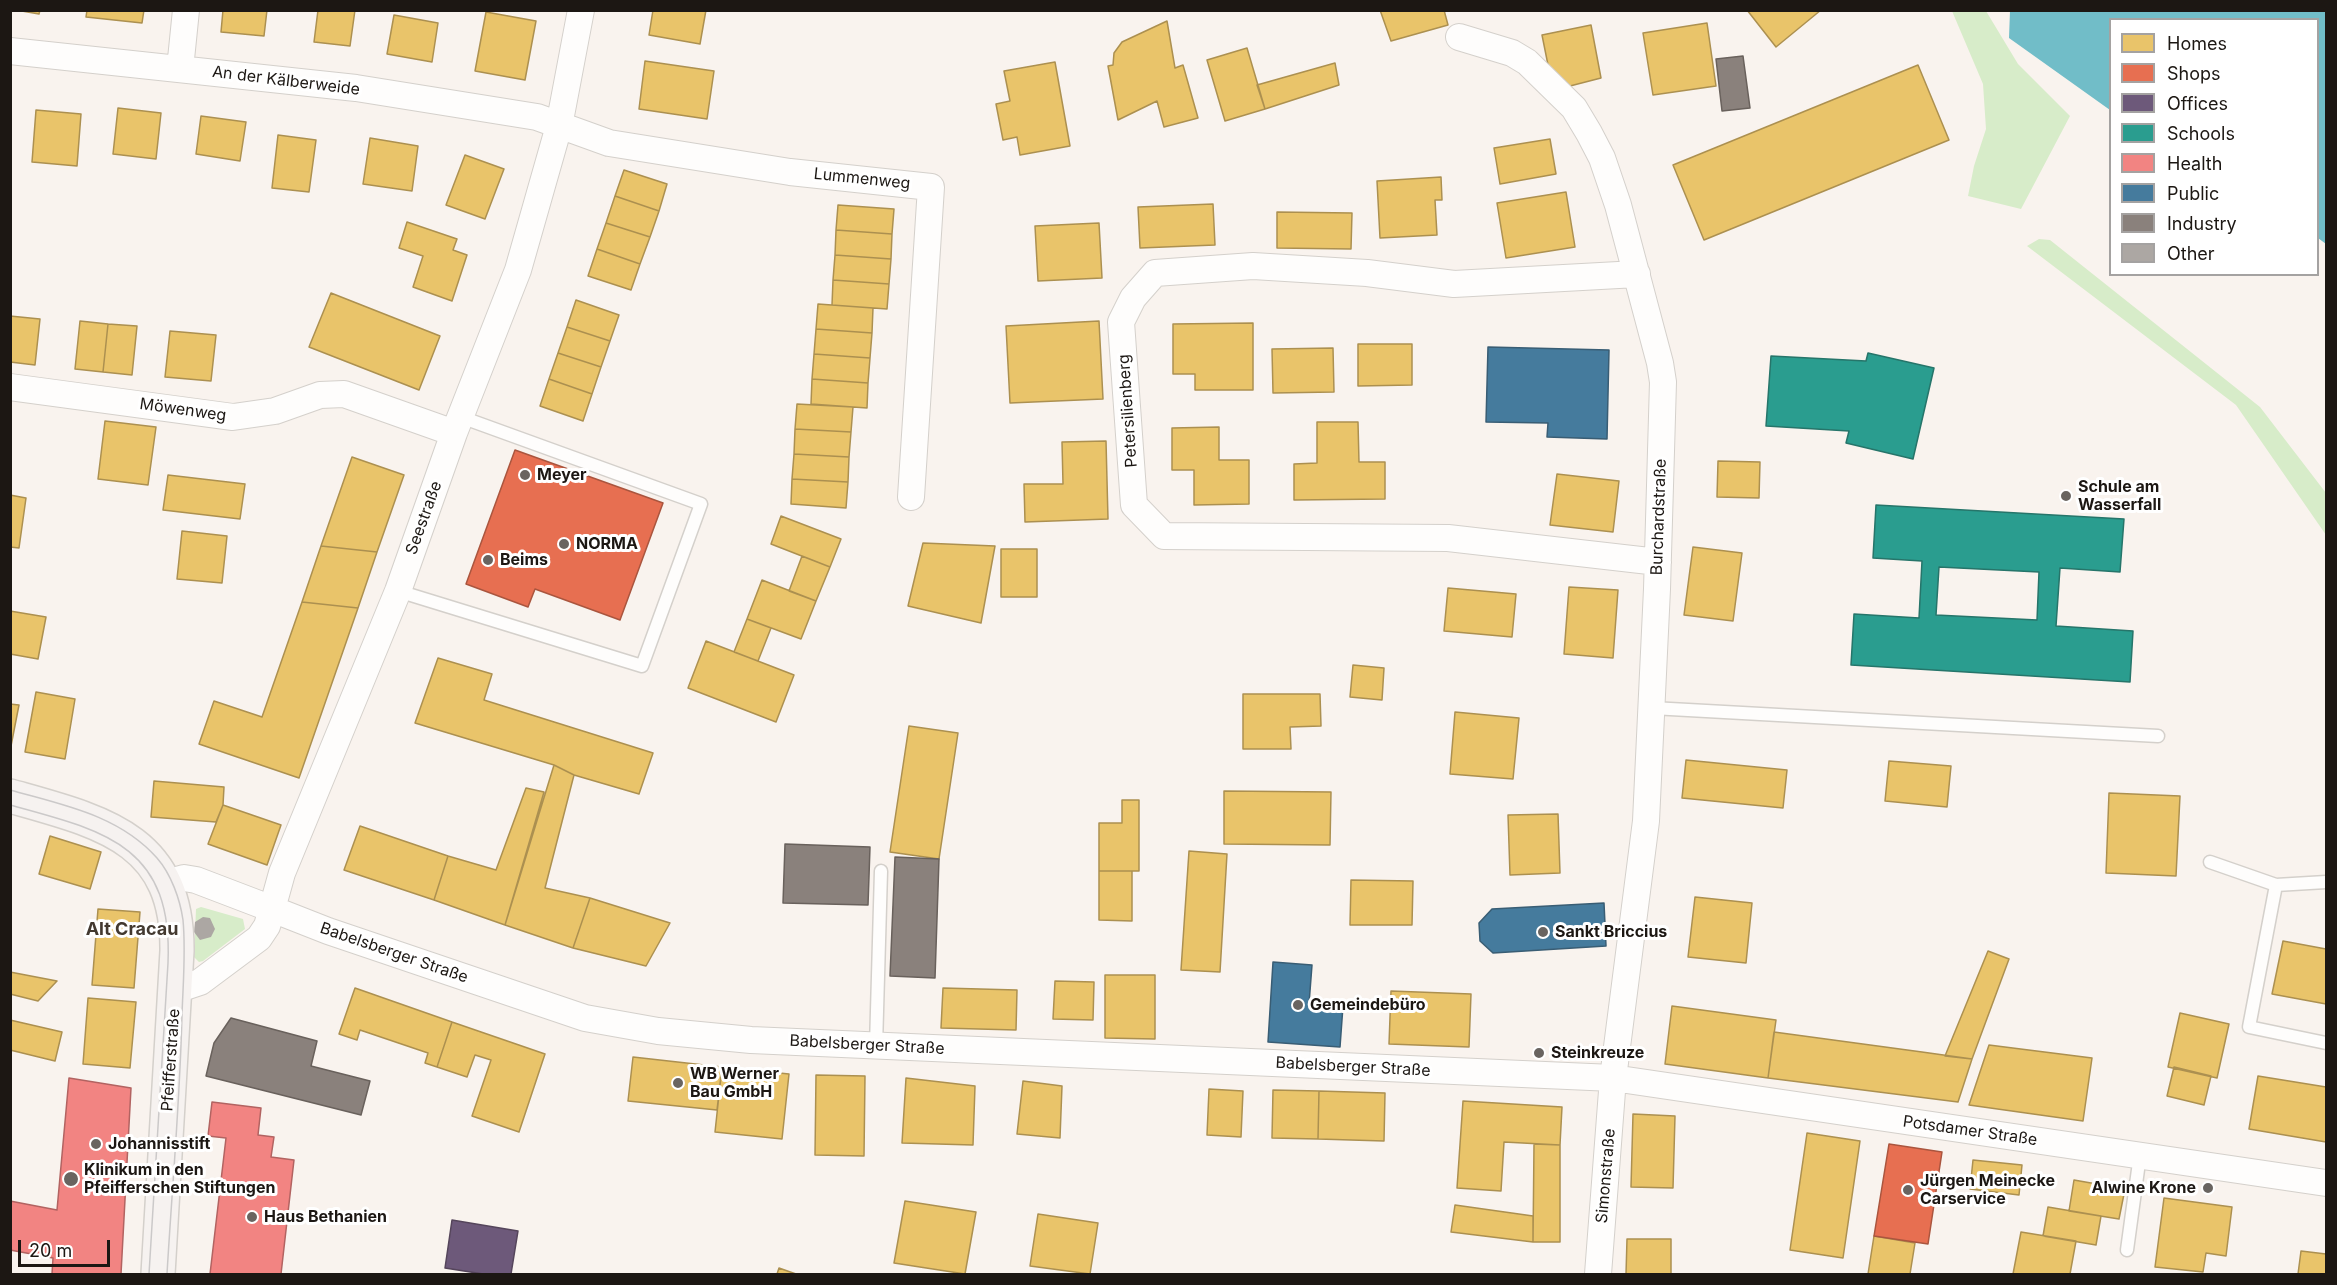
<!DOCTYPE html>
<meta charset="utf-8">
<style>
body{margin:0}
#map{position:relative;width:2337px;height:1285px;overflow:hidden;background:#f9f3ee;font-family:Inter,sans-serif}
canvas{display:block}
.frame{position:absolute;inset:0;border:12px solid #1c1713;pointer-events:none}
.legend{position:absolute;left:2109px;top:18px;width:210px;height:258px;box-sizing:border-box;background:#fff;border:2px solid #a4a2a1;margin:0;padding:8px 10px;list-style:none;font-size:18px;color:#1c1713}
.legend li{display:flex;align-items:center;gap:12px;height:30px}
.legend b{width:30px;border:2px solid #a4a2a1}
.scale{position:absolute;left:18px;top:1240px;width:92px;height:27px;box-sizing:border-box;border:3px solid #1c1713;border-top:0;padding-left:8px;font-size:18px;line-height:21px;white-space:nowrap;color:#1c1713;-webkit-text-stroke:4px #fff;paint-order:stroke}
</style>
<div id="map">
<canvas width="2337" height="1285"></canvas>
<div class="frame"></div>
<ul class="legend">
<li><b style="height:16px;background:#e9c46a"></b>Homes</li>
<li><b style="height:16px;background:#e76f51"></b>Shops</li>
<li><b style="height:16px;background:#6d597a"></b>Offices</li>
<li><b style="height:16px;background:#2a9d8f"></b>Schools</li>
<li><b style="height:16px;background:#f28482"></b>Health</li>
<li><b style="height:16px;background:#457b9d"></b>Public</li>
<li><b style="height:16px;background:#8a817c"></b>Industry</li>
<li><b style="height:16px;background:#aca7a3"></b>Other</li>
</ul>
<div class="scale">20 m</div>
</div>
<script>
const ctx = document.querySelector('canvas').getContext('2d');
ctx.lineJoin = 'round';
function fill(path, color) {
  ctx.fillStyle = color;
  ctx.fill(path, 'evenodd');
}
function trace(path, color, width, dash) {
  ctx.strokeStyle = color;
  ctx.lineWidth = width;
  ctx.lineCap = dash ? 'butt' : 'round';
  ctx.setLineDash(dash || []);
  ctx.stroke(path);
}
function drawText(font, color, halo, rows, align = 'center') {
  ctx.font = font + ' Inter,sans-serif';
  ctx.lineWidth = 6;
  ctx.setLineDash([]);
  ctx.textBaseline = 'middle';
  ctx.strokeStyle = halo;
  ctx.fillStyle = color;
  for (const [text, x, y, turn = 0] of rows) {
    ctx.save();
    ctx.translate(x, y);
    ctx.rotate((+turn || 0) * Math.PI / 180);
    ctx.textAlign = isNaN(turn) ? turn : align;
    if (halo) ctx.strokeText(text, 0, 0);
    ctx.fillText(text, 0, 0);
    ctx.restore();
  }
}
fill(new Path2D(`
 M1952,11H1986L2018,64L2070,116L2021,209L1968,196L1974,166L1986,129L1983,84Z
 M2039,239L2050,240L2260,407L2326,493V535L2236,405L2027,246Z
 M201,907L243,919L245,929L203,961L199,962L194,957L196,909Z`), '#d7ecc9');
fill(new Path2D(`
 M2010,11H2326V244L2318,238V20H2110V110L2009,38Z`), '#71bdc8');
const homes = new Path2D(`
 M16,10H40L39,14Z
 M87,10H144L142,23L86,17Z
 M223,10H267L264,36L221,32Z
 M318,10H355L350,46L314,42Z
 M653,10H706L700,44L649,35Z
 M1380,10H1444L1448,25L1391,41Z
 M1747,10H1821L1776,47Z
 M486,12L536,21L525,80L475,71Z
 M394,15L438,23L432,62L387,54Z
 M1167,21L1175,68L1183,65L1198,118L1164,127L1157,101L1118,120L1108,66L1113,65L1114,53L1122,42Z
 M1707,23L1716,86L1653,95L1643,33Z
 M1591,25L1601,78L1570,86L1548,65L1542,35Z
 M1247,48L1265,109L1225,121L1207,60Z
 M645,61L714,71L707,119L639,109Z
 M1055,62L1070,146L1020,155L1017,137L1003,140L996,104L1010,101L1004,71Z
 M1335,63L1339,85L1265,109L1257,85Z
 M1918,65L1949,140L1704,240L1673,165Z
 M118,108L161,113L156,159L113,154Z
 M36,110L81,114L77,166L32,162Z
 M201,116L246,122L240,161L196,154Z
 M278,135L316,140L309,192L272,188Z
 M370,138L418,146L412,191L363,184Z
 M1550,139L1556,174L1500,184L1494,148Z
 M465,155L504,169L485,219L446,205Z
 M624,170L667,184L659,211L615,196Z
 M1441,177L1442,200H1435L1437,235L1380,238L1377,181Z
 M1566,192L1575,247L1506,258L1497,203Z
 M615,196L659,211L650,237L606,223Z
 M1213,204L1215,245L1140,248L1138,207Z
 M838,205L894,209L892,234L836,230Z
 M1277,212L1352,213L1351,249L1277,248Z
 M407,222L457,239L453,250L467,255L452,301L413,287L423,256L399,248Z
 M606,223L650,237L640,264L597,249Z
 M1099,223L1102,278L1038,281L1035,226Z
 M836,230L892,234L891,259L835,255Z
 M597,249L640,264L631,290L588,276Z
 M835,255L891,259L889,284L833,280Z
 M833,280L889,284L887,309L832,305Z
 M331,293L440,336L419,390L309,347Z
 M576,300L619,315L610,341L567,327Z
 M818,304L873,308L872,333L816,329Z
 M10,316L40,319L35,365L10,362Z
 M80,321L108,324L103,372L75,369Z
 M1099,321L1103,399L1010,403L1006,326Z
 M1253,323V390H1195V374H1173V324Z
 M108,324L137,326L132,375L103,372Z
 M567,327L610,341L601,367L558,353Z
 M816,329L872,333L870,358L814,354Z
 M170,331L216,335L211,381L165,377Z
 M1358,344H1412V385L1358,386Z
 M1333,348L1334,392L1273,393L1272,349Z
 M558,353L601,367L592,394L549,379Z
 M814,354L870,358L868,383L812,379Z
 M549,379L592,394L583,421L540,406Z
 M812,379L868,383L867,408L811,404Z
 M797,404L853,407L851,432L795,429Z
 M105,421L156,427L148,485L98,479Z
 M1317,422H1358L1359,462H1385V499L1294,500V464L1317,463Z
 M1219,427V460H1249V504L1194,505V470H1172V428Z
 M795,429L851,432L849,457L794,454Z
 M1106,441L1108,519L1025,522L1024,484H1063L1062,442Z
 M794,454L849,457L848,482L792,479Z
 M352,457L404,475L377,552L321,546Z
 M1718,461L1760,462L1759,498L1717,497Z
 M1557,474L1619,481L1613,532L1550,525Z
 M168,475L245,484L240,519L163,510Z
 M792,479L848,482L846,508L791,504Z
 M10,495L26,498L19,548L10,547Z
 M781,516L841,539L830,567L771,544Z
 M182,531L227,536L222,583L177,579Z
 M923,543L995,546L981,623L908,606Z
 M321,546L377,552L358,608L302,602Z
 M1693,547L1742,553L1733,621L1684,615Z
 M1001,549H1037V597H1001Z
 M802,556L830,567L816,601L789,591Z
 M762,580L816,601L801,639L747,619Z
 M1569,587L1618,590L1613,658L1564,654Z
 M1448,588L1516,594L1512,637L1444,631Z
 M302,602L358,608L299,778L199,744L214,701L262,717Z
 M10,611L46,617L38,659L10,654Z
 M747,619L771,628L758,661L734,652Z
 M706,641L794,675L776,722L688,688Z
 M438,658L492,674L484,700L653,753L639,794L574,775L554,765L415,723Z
 M1353,665L1384,668L1382,700L1350,697Z
 M36,692L75,699L65,759L25,752Z
 M1243,694H1320L1321,726L1290,727L1291,749H1243Z
 M10,704L19,705L11,746H10Z
 M1455,712L1519,718L1513,779L1450,774Z
 M909,726L958,733L939,859L890,852Z
 M1686,760L1787,770L1783,808L1682,798Z
 M1889,761L1951,766L1947,807L1885,801Z
 M554,765L574,775L545,888L590,898L573,948L505,925Z
 M154,781L224,787L223,805L216,822L151,817Z
 M526,788L544,792L505,925L434,900L448,856L496,870Z
 M1224,791L1331,792L1330,845L1224,844Z
 M2109,793L2180,796L2176,876L2106,873Z
 M1122,800H1139V871H1099V823H1122Z
 M223,805L281,825L267,865L208,844Z
 M1558,814L1560,873L1510,875L1508,815Z
 M360,826L448,856L434,900L344,870Z
 M50,836L101,852L90,889L39,874Z
 M1189,851L1227,854L1220,972L1181,970Z
 M1099,871H1132V921L1099,920Z
 M1351,880L1413,881L1412,925H1350Z
 M1695,897L1752,903L1746,963L1688,957Z
 M590,898L670,923L646,966L573,948Z
 M98,909L140,912L134,988L92,985Z
 M2283,941L2326,949V1004L2272,994Z
 M1988,951L2009,959L1972,1059L1945,1056Z
 M10,972L57,981L38,1001L10,994Z
 M1105,975H1155V1039L1105,1038Z
 M1055,981L1094,982L1093,1020L1053,1019Z
 M355,988L452,1022L437,1067L425,1063L428,1053L360,1030L357,1040L339,1034Z
 M943,988L1017,990L1016,1030L941,1028Z
 M1391,991L1471,994L1469,1047L1389,1044Z
 M88,998L136,1002L130,1068L83,1064Z
 M1672,1006L1776,1020L1768,1078L1665,1064Z
 M2180,1013L2229,1024L2217,1078L2168,1067Z
 M10,1020L62,1032L55,1061L10,1050Z
 M452,1022L545,1054L519,1132L472,1116L491,1060L475,1055L467,1077L437,1067Z
 M1774,1032L1922,1052L1972,1059L1958,1102L1768,1078Z
 M1989,1045L2092,1058L2083,1121L1969,1105Z
 M633,1057L722,1067L717,1110L628,1101Z
 M722,1067L789,1074L782,1139L715,1132Z
 M2174,1067L2211,1076L2204,1105L2167,1096Z
 M816,1075L865,1076L864,1156L815,1155Z
 M2258,1076L2326,1087V1142L2249,1129Z
 M906,1078L975,1086L973,1145L902,1143Z
 M1023,1081L1062,1086L1060,1138L1017,1134Z
 M1209,1089L1243,1091L1241,1137L1207,1135Z
 M1273,1090L1319,1091L1318,1139L1272,1138Z
 M1319,1091L1385,1093L1384,1141L1318,1139Z
 M1463,1101L1562,1107L1560,1145L1504,1142L1501,1191L1457,1188Z
 M1633,1114L1675,1116L1673,1188L1631,1187Z
 M1807,1133L1860,1141L1843,1258L1790,1250Z
 M1534,1144L1560,1145V1242H1533Z
 M1973,1160L2022,1165L2019,1195L1970,1189Z
 M2074,1180L2125,1189L2119,1219L2069,1211Z
 M2164,1198L2232,1207L2226,1256L2206,1253L2203,1272L2155,1267Z
 M905,1201L976,1212L965,1274L894,1263Z
 M1455,1205L1533,1216V1242L1451,1232Z
 M2048,1207L2101,1216L2096,1245L2043,1236Z
 M1038,1214L1098,1223L1090,1274L1030,1266Z
 M2021,1232L2076,1241L2070,1274H2013Z
 M1874,1236L1915,1243L1910,1274H1868Z
 M1627,1239H1671V1274H1626Z
 M2301,1251L2326,1254V1274H2298Z
 M779,1268L796,1274H777Z`);
fill(homes, '#e9c46a');
trace(homes, '#ac9050', 1.5);
const shops = new Path2D(`
 M515,450L663,503L620,620L535,589L528,607L466,584Z
 M1889,1144L1942,1152L1928,1244L1874,1236Z`);
fill(shops, '#e76f51');
trace(shops, '#aa553e', 1.5);
const offices = new Path2D(`
 M452,1220L518,1231L511,1274H483L445,1268Z`);
fill(offices, '#6d597a');
trace(offices, '#55455b', 1.5);
const schools = new Path2D(`
 M1868,353L1934,368L1913,459L1846,443L1849,431L1766,426L1771,356L1866,361Z
 M1876,505L2124,519L2120,572L2060,568L2056,626L2133,631L2130,682L1851,665L1854,614L1919,618L1922,561L1873,558ZM1939,567L2039,572L2037,620L1936,615Z`);
fill(schools, '#2a9d8f');
trace(schools, '#26756a', 1.5);
const health = new Path2D(`
 M69,1078L131,1088L121,1274H52L53,1258L10,1250V1201L57,1210Z
 M212,1102L261,1108L258,1135L274,1137L271,1157L294,1160L281,1274H210L226,1138L208,1136Z`);
fill(health, '#f28482');
trace(health, '#b26361', 1.5);
const public = new Path2D(`
 M1488,347L1609,350L1607,439L1547,437L1548,423L1486,422Z
 M1604,903L1606,946L1493,953L1480,941L1479,923L1492,909Z
 M1273,962L1312,965L1309,1004L1343,1006L1340,1047L1268,1042Z`);
fill(public, '#457b9d');
trace(public, '#395d74', 1.5);
const industry = new Path2D(`
 M1743,56L1750,108L1722,111L1716,59Z
 M785,844L870,847L868,905L783,903Z
 M895,857L939,859L935,978L890,976Z
 M231,1018L317,1041L311,1066L370,1081L361,1115L206,1076L214,1043Z`);
fill(industry, '#8a817c');
trace(industry, '#69615c', 1.5);
fill(new Path2D(`
 M203,917L210,918L215,929L211,937L200,940L194,932L195,922Z`), '#aca7a3');
const service = new Path2D(`
 M398,591L642,666L701,504L461,417
 M1652,708L2158,736
 M2210,862L2276,885L2326,882
 M2276,885L2249,1027L2326,1043
 M876,1046L881,871
 M2127,1250L2140,1155`);
const minor = new Path2D(`
 M1459,37L1512,53L1527,62L1574,108L1589,133L1602,158L1618,205L1660,363L1663,382L1657,589L1646,821L1613,1078L1598,1274
 M10,51L356,88L537,117L609,143L790,172L931,187L911,497
 M180,69L186,10
 M1637,274L1454,284L1367,273L1253,266L1155,273L1133,298L1121,322L1134,505L1164,536L1448,538L1658,562
 M10,387L233,417L275,411L320,395L344,394L454,433
 M165,883L184,878L196,880L272,909L282,873L398,591L454,433L518,270L559,126L581,10
 M176,990L200,982L259,938L267,926L272,909L328,931L585,1018L658,1031L751,1040L1613,1078L2326,1183`);
const secondary = new Path2D(`
 M10,796C102,822 178,838 177,951L158,1274`);
trace(service, '#d4d0cb', 15);
trace(minor, '#d4d0cb', 28);
trace(secondary, '#d4d0cb', 36);
trace(service, '#fefdfc', 12);
trace(minor, '#fefdfc', 26);
trace(secondary, '#f6f2f0', 33);
trace(new Path2D(`
 M10,790C63,805 119,815 157,858C171,874 180,899 183,920C186,951 183,984 182,1015C180,1102 172,1188 167,1274
 M10,805C106,831 173,846 168,963L149,1274`), '#cbc9c9', 1.5);
for (const [x, y, r, color] of [
 [525,475,6,"#696460"],
 [2066,496,6,"#696460"],
 [564,544,6,"#696460"],
 [488,560,6,"#696460"],
 [1543,932,6,"#696460"],
 [1298,1005,6,"#696460"],
 [1539,1053,6,"#696460"],
 [678,1083,6,"#696460"],
 [96,1144,6,"#696460"],
 [71,1179,8,"#696460"],
 [2208,1188,6,"#696460"],
 [1908,1190,6,"#696460"],
 [252,1217,6,"#696460"]
]) {
  const dot = new Path2D();
  dot.arc(x, y, r, 0, 2 * Math.PI);
  ctx.fillStyle = color;
  ctx.fill(dot);
  trace(dot, '#fff', 2);
}
drawText('16px', '#1c1713', '#fff', [
 ["An der Kälberweide",286,81,7],
 ["Lummenweg",862,179,6],
 ["Möwenweg",183,410,8],
 ["Petersilienberg",1128,411,-94],
 ["Burchardstraße",1659,517,-88],
 ["Seestraße",424,518,-70],
 ["Babelsberger Straße",394,953,19],
 ["Babelsberger Straße",867,1045,3],
 ["Pfeifferstraße",171,1060,-86],
 ["Babelsberger Straße",1353,1067,3],
 ["Potsdamer Straße",1970,1131,8],
 ["Simonstraße",1606,1176,-85]
]);
drawText('bold 16px', '#1c1713', '#fff', [
 ["Meyer",537,475],
 ["Schule am",2078,487],
 ["Wasserfall",2078,505],
 ["NORMA",576,544],
 ["Beims",500,560],
 ["Sankt Briccius",1555,932],
 ["Gemeindebüro",1310,1005],
 ["Steinkreuze",1551,1053],
 ["WB Werner",690,1074],
 ["Bau GmbH",690,1092],
 ["Johannisstift",108,1144],
 ["Klinikum in den",84,1170],
 ["Pfeifferschen Stiftungen",84,1188],
 ["Jürgen Meinecke",1920,1181],
 ["Carservice",1920,1199],
 ["Alwine Krone",2196,1188,"right"],
 ["Haus Bethanien",264,1217]
], 'left');
drawText('bold 18px', '#433930', '#fff', [
 ["Alt Cracau",132,930]
]);
</script>
